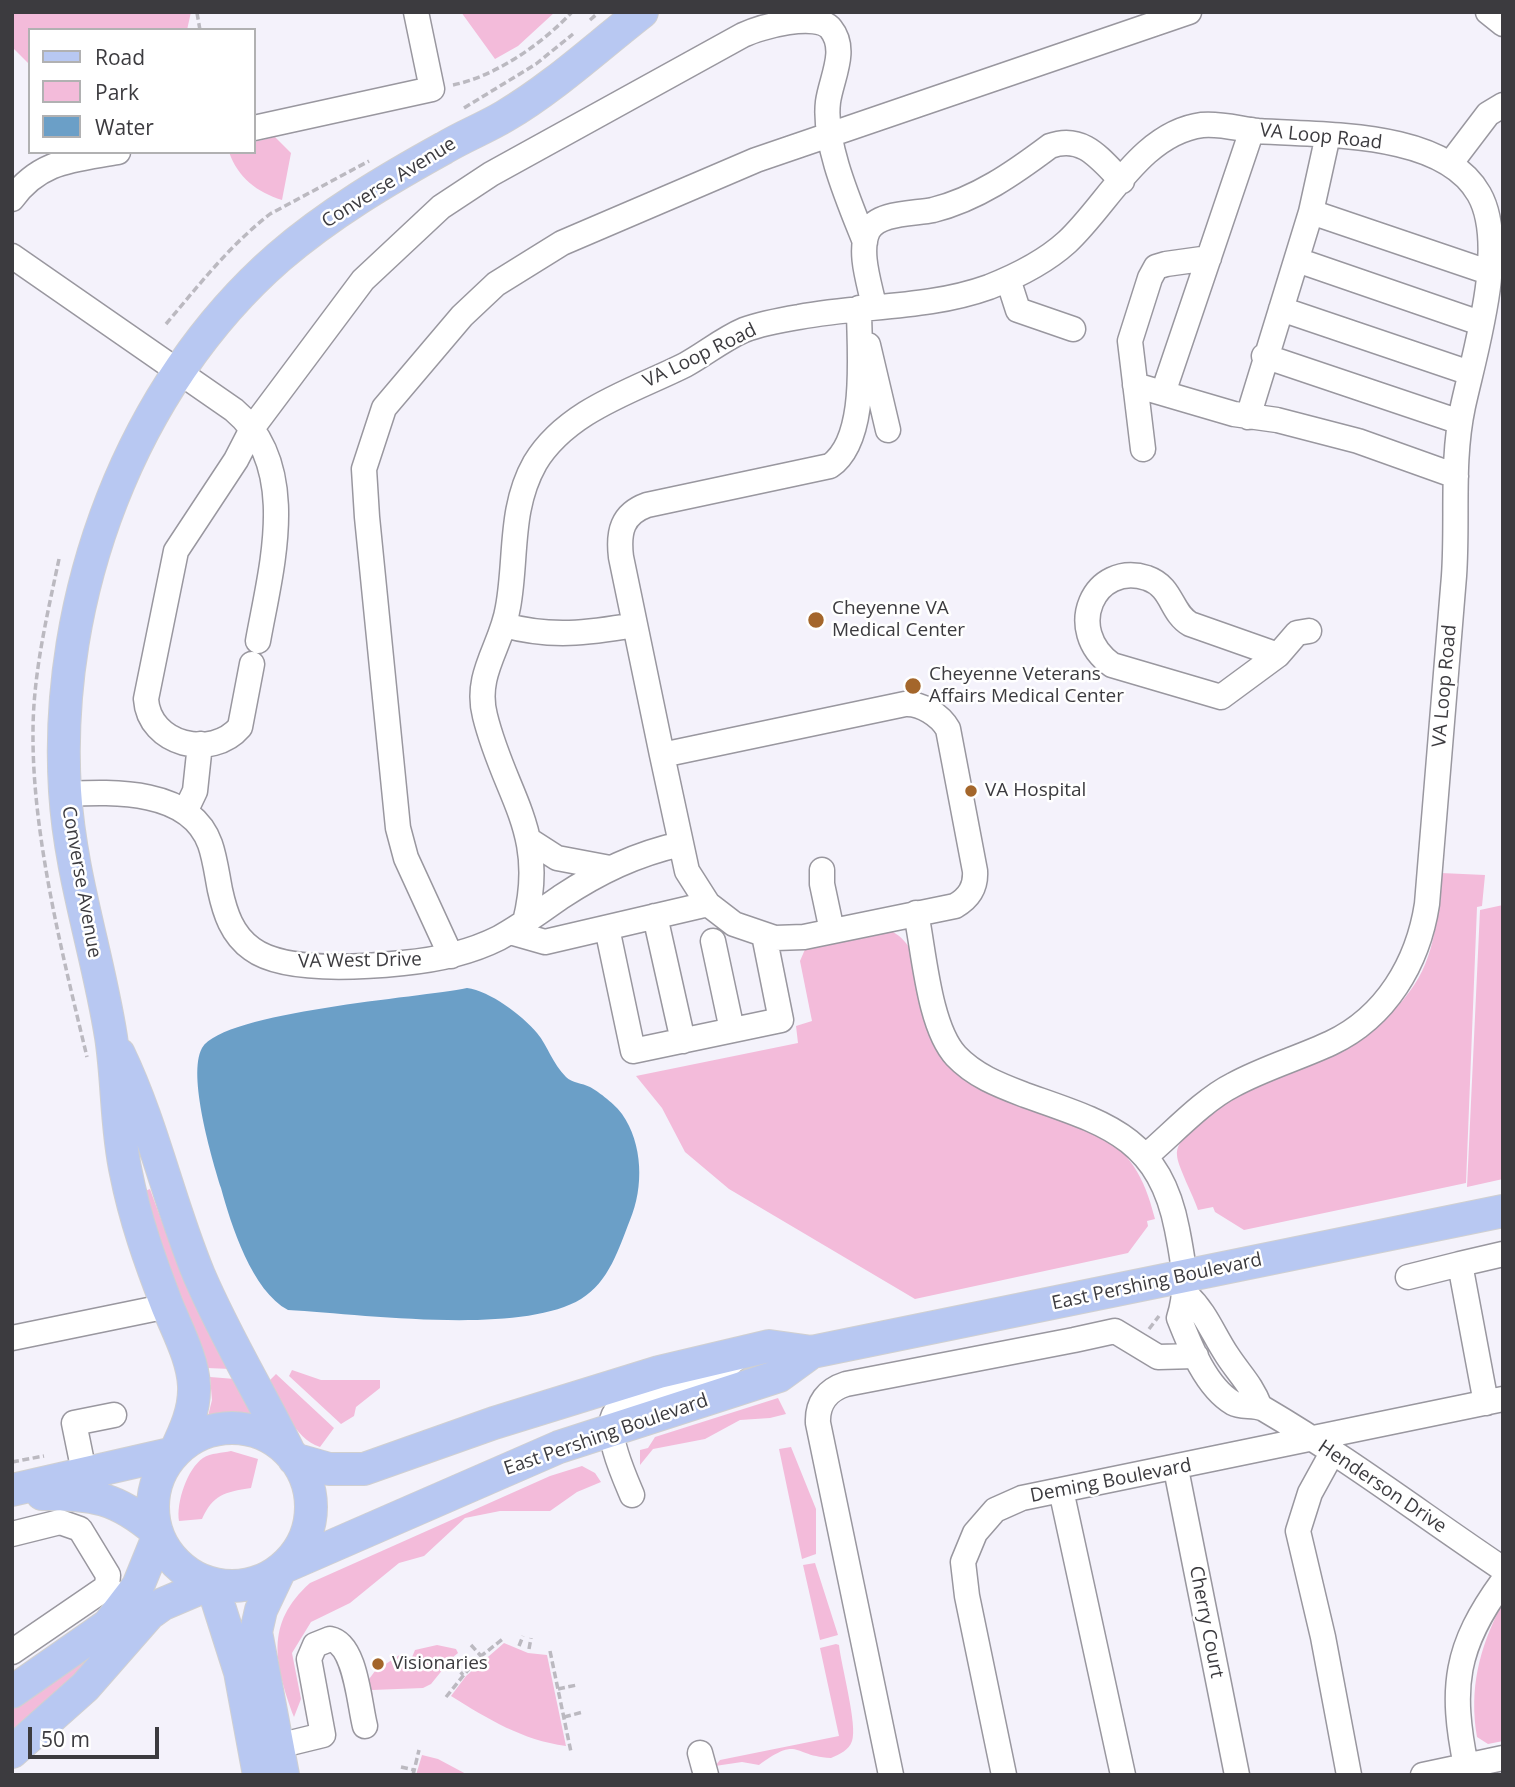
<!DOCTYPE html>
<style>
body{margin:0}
#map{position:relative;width:1515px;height:1787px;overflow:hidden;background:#f4f2fb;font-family:"Open Sans",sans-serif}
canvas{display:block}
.frame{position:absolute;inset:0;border:14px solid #3c3b3f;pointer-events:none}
.legend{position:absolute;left:28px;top:28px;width:228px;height:126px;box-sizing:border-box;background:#fff;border:2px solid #b1b1b2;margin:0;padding:9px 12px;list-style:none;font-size:21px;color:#3c3b3f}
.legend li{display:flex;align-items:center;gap:14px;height:35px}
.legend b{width:35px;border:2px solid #b1b1b2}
.scale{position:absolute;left:28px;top:1727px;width:131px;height:32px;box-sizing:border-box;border:4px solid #3c3b3f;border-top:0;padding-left:9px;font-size:21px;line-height:24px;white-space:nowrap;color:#3c3b3f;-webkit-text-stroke:5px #fff;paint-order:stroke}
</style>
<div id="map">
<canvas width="1515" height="1787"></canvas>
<div class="frame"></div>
<ul class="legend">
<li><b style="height:9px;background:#b8c8f2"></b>Road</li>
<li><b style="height:19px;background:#f3bbda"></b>Park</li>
<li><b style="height:19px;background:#6b9fc7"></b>Water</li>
</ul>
<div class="scale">50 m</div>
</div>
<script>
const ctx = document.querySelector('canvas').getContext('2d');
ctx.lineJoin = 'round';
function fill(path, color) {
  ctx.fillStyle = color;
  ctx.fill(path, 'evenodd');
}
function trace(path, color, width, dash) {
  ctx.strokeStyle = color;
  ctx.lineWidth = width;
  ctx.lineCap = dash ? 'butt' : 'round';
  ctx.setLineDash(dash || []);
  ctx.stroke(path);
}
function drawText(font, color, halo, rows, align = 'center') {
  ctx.font = font + ' "Open Sans",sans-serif';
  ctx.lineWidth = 5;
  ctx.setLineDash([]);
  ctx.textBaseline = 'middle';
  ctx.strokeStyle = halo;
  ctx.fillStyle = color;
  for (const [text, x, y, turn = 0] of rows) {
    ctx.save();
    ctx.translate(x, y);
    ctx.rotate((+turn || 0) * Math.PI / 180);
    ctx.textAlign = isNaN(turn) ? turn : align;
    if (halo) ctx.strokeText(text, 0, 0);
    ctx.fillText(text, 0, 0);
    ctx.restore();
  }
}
fill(new Path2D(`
 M12,12H191L187,30H30V65L12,47Z
 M461,12H555L518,46L495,59Z
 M275,137L291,153L282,200C257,192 238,178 229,152H254V142Z
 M1441,873L1485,875L1482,906L1477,907L1466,1183L1244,1230L1215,1212L1213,1207L1198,1210C1194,1197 1177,1165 1177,1155C1176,1143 1187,1135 1196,1127C1242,1084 1284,1079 1337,1052C1365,1037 1392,1016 1410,991C1436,957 1438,913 1441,873Z
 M1503,905V1179L1467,1187L1480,910Z
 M891,931C922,945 930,1006 939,1038C942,1046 943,1056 948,1063C964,1083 986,1093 1010,1102C1087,1129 1134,1130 1155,1219L1147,1221L1148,1226L1128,1253L915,1299L729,1189L685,1152L662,1108L636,1076L798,1043L796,1026L812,1021L800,961L806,947Z
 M150,1189L170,1244L231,1369L207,1368L164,1256L145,1191Z
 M292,1370L321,1380H380V1388L356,1407L354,1416L341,1424L289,1376Z
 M276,1374L334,1428L320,1447C293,1438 282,1403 270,1380Z
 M210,1377L235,1379L257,1417L233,1413L208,1416L212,1400Z
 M778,1398L786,1414L770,1418L740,1420L705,1439L653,1449L640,1465V1450L648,1448L655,1437Z
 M791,1447L816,1509V1554L802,1559L779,1449Z
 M231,1451L258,1459L251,1488C224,1492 213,1495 202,1519L179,1521C176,1503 187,1469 203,1458C211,1453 222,1453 231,1451Z
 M582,1466L595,1473L601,1482L577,1492L550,1511H500L465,1518L424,1556L399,1563L350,1603L311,1622L292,1653L301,1699L294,1717C275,1665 264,1624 310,1583L550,1476Z
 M815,1563L838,1635L820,1640L803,1565Z
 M1501,1606L1503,1741L1488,1744L1477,1737C1469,1689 1479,1649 1501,1606Z
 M504,1643L528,1653L547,1655L566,1746C522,1740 488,1719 451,1696L466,1676Z
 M836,1644L839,1645C841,1665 858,1726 852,1741C849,1750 840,1754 831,1758C791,1756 800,1735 759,1765L742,1762L715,1766L720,1760L839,1736L820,1648Z
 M437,1645L456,1649L458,1653L442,1666L444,1668L431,1684L423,1688L372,1690L374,1711L361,1690L375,1671L401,1654L410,1662L415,1650Z
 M83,1657L88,1664L12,1733V1706Z
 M422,1755L438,1759L468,1775H416Z`), '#f3bbda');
fill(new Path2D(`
 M467,988C490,991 522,1015 537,1033C548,1046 552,1063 566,1077C572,1083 582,1083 590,1087C599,1092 616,1105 622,1114C643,1144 644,1187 630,1220C619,1248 609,1282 581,1299C520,1336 361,1314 288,1310C252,1291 231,1225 221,1188C212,1159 187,1075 202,1048C225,1011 419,998 467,988Z`), '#6b9fc7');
const minor = new Path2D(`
 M1488,12L1503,24
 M254,128L432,89L416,12
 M1450,164L1488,114L1503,105
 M12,199C40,160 74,160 118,152
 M1311,212L1488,272
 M12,256L234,410C301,466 271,568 258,641
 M1297,260L1480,323
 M1008,279L1018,310L1073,329
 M874,306C870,285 858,252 868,231C878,212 914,214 933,210C977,199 1014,173 1050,146C1083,134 1100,159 1122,181
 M1281,309L1470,373
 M868,345L888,430
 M1264,356L1460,422
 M1135,385L1234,414L1277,420L1358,441L1456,476
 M1163,393L1252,130
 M1248,417L1311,212L1328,135
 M1143,449L1130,341L1150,278L1156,267L1166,264L1209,258
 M504,625C551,638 588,633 635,625
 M1278,655L1190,624C1170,612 1173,587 1147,578C1094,561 1063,630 1112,665L1221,697L1278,655L1297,633L1309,631
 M252,664L240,727C212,760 149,745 146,699L176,551L236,460L253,427L363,280L441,207L491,174L743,35C760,27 817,11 831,29C848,50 831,79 828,102C823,143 850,204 865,242
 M905,704C921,703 940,715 948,729L975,871C976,887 969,898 955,906L804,937L775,938L734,924L708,904L687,871L662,755Z
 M662,755L621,557C618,532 622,514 647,505L830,466C869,439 859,351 859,308
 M65,794C112,792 190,788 210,844C215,858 217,875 220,890C225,913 232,935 252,949C284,973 364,967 403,963C436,960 469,953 499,938C521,926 541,911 561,897C599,872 636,854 681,844
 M185,812L195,791L200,744
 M529,840L557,858L610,868
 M822,870V884L832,931
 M916,913C924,952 929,1027 956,1056C975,1076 999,1085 1025,1095C1104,1123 1159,1136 1177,1229C1183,1260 1189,1288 1179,1318C1190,1346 1206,1387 1233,1403C1242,1408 1254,1404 1264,1409C1346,1457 1424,1516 1503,1569
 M655,916L683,1041
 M525,922C548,831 505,797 485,716C474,674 502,646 508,607C517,558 509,509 535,463C567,410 633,391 685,365C705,354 723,339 744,330C760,324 781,320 799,317C862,305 928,309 989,287C1017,276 1045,262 1067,242C1108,204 1141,133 1202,125C1220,123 1240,129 1258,131C1323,136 1443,130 1479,194C1508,245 1475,351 1463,406C1451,462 1458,519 1454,576C1445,685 1436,795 1427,904C1418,963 1386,1017 1331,1043C1299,1058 1264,1068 1233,1085C1203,1100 1172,1134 1146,1156
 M607,928L633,1051L781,1020L764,935
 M510,932L545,942L708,904
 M713,941L732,1030
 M451,956L406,858L398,828L367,517L364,469L384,408L462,316L496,284L562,243L756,160L1189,12
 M1408,1277L1460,1264
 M1187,1295C1206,1313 1213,1334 1227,1355C1240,1375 1251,1384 1260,1407
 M12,1338L168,1306
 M1486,1403L1460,1264L1503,1254
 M1332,1453L1310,1493L1298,1531L1323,1637L1349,1775
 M1176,1469L1237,1775
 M84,1472L74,1423L114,1415
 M1061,1490L1123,1775
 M632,1495C624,1476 603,1430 615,1413L697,1384L719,1373L740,1355
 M12,1534L60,1522L80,1529L108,1575L107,1587
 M12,1652L107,1587L126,1603
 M278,1746L323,1735L309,1659L315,1645L330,1639C356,1644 359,1703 365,1726
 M700,1753L706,1775
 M1466,1766C1450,1687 1455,1647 1503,1581
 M891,1775L818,1423C817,1403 827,1390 846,1384L1074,1340L1115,1331L1158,1357L1196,1356
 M1004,1775L967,1596L963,1562L975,1533L995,1510L1022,1498L1503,1399
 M1423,1775L1503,1758`);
const major = new Path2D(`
 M119,1054C153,1125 169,1203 199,1275C225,1336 260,1393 289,1452
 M153 1507a79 79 0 1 1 158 0a79 79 0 1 1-158 0Z
 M175,1452C185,1431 195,1410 194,1386C193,1359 177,1330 167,1305C150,1261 135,1219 126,1173C116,1128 118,1082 111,1037C98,954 70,875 65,791C53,597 131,386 279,257C329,214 386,180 444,148C464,136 485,128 505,116C554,87 597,47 642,12
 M294,1459L329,1469H364L494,1423L659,1372L769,1346L812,1352L1503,1211
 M12,1490L174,1453
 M42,1494C93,1494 116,1497 156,1531
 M284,1567L559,1447L779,1376L812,1352
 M280,1570L261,1610L256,1632L283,1775
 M212,1584L240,1672L259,1775
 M12,1692L108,1625L138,1586L158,1537
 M12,1752L85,1687L149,1614L163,1604L210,1584`);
trace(minor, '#99979f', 27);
trace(major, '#d0d0d1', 34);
trace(new Path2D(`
 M590,20L599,12
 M200,30L197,13L202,12
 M453,85C496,76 542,44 572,12
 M464,108L536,64L573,34
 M166,324C199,285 229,246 270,214L369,161
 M12,523H13
 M59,559C47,616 33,674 33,732C32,835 63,957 87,1057
 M1149,1329L1159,1316
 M12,1462L44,1456
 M471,1645L481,1656
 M519,1646L523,1636
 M529,1649L531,1638
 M550,1651L571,1752
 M454,1664L463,1675
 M558,1689L577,1685
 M446,1697L476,1660L504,1638
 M564,1717L583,1712
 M401,1767L414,1770
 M413,1775L419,1750`), '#bbb9c0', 3.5, [7, 3.5]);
trace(minor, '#fff', 24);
trace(major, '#b8c8f2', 32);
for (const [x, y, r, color] of [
 [816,620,9,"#a4662b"],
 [913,686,9,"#a4662b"],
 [971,791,7,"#a4662b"],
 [378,1664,7,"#a4662b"]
]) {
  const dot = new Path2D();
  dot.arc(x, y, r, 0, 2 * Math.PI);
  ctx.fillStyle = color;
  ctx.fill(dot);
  trace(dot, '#fff', 2.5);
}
drawText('19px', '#3c3b3f', '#fff', [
 ["VA Loop Road",1321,137,6],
 ["Converse Avenue",389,183,-32],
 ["VA Loop Road",700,356,-26],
 ["VA Loop Road",1445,686,-85],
 ["Converse Avenue",81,882,80],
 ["VA West Drive",360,961,-1],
 ["East Pershing Boulevard",1157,1282,-12],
 ["East Pershing Boulevard",606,1435,-19],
 ["Deming Boulevard",1111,1481,-11],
 ["Henderson Drive",1382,1487,34],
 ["Cherry Court",1206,1622,79]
]);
drawText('19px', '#3c3b3f', '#fff', [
 ["Cheyenne VA",832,609],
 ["Medical Center",832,631],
 ["Cheyenne Veterans",929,675],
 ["Affairs Medical Center",929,697],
 ["VA Hospital",985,791],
 ["Visionaries",392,1664]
], 'left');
</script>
